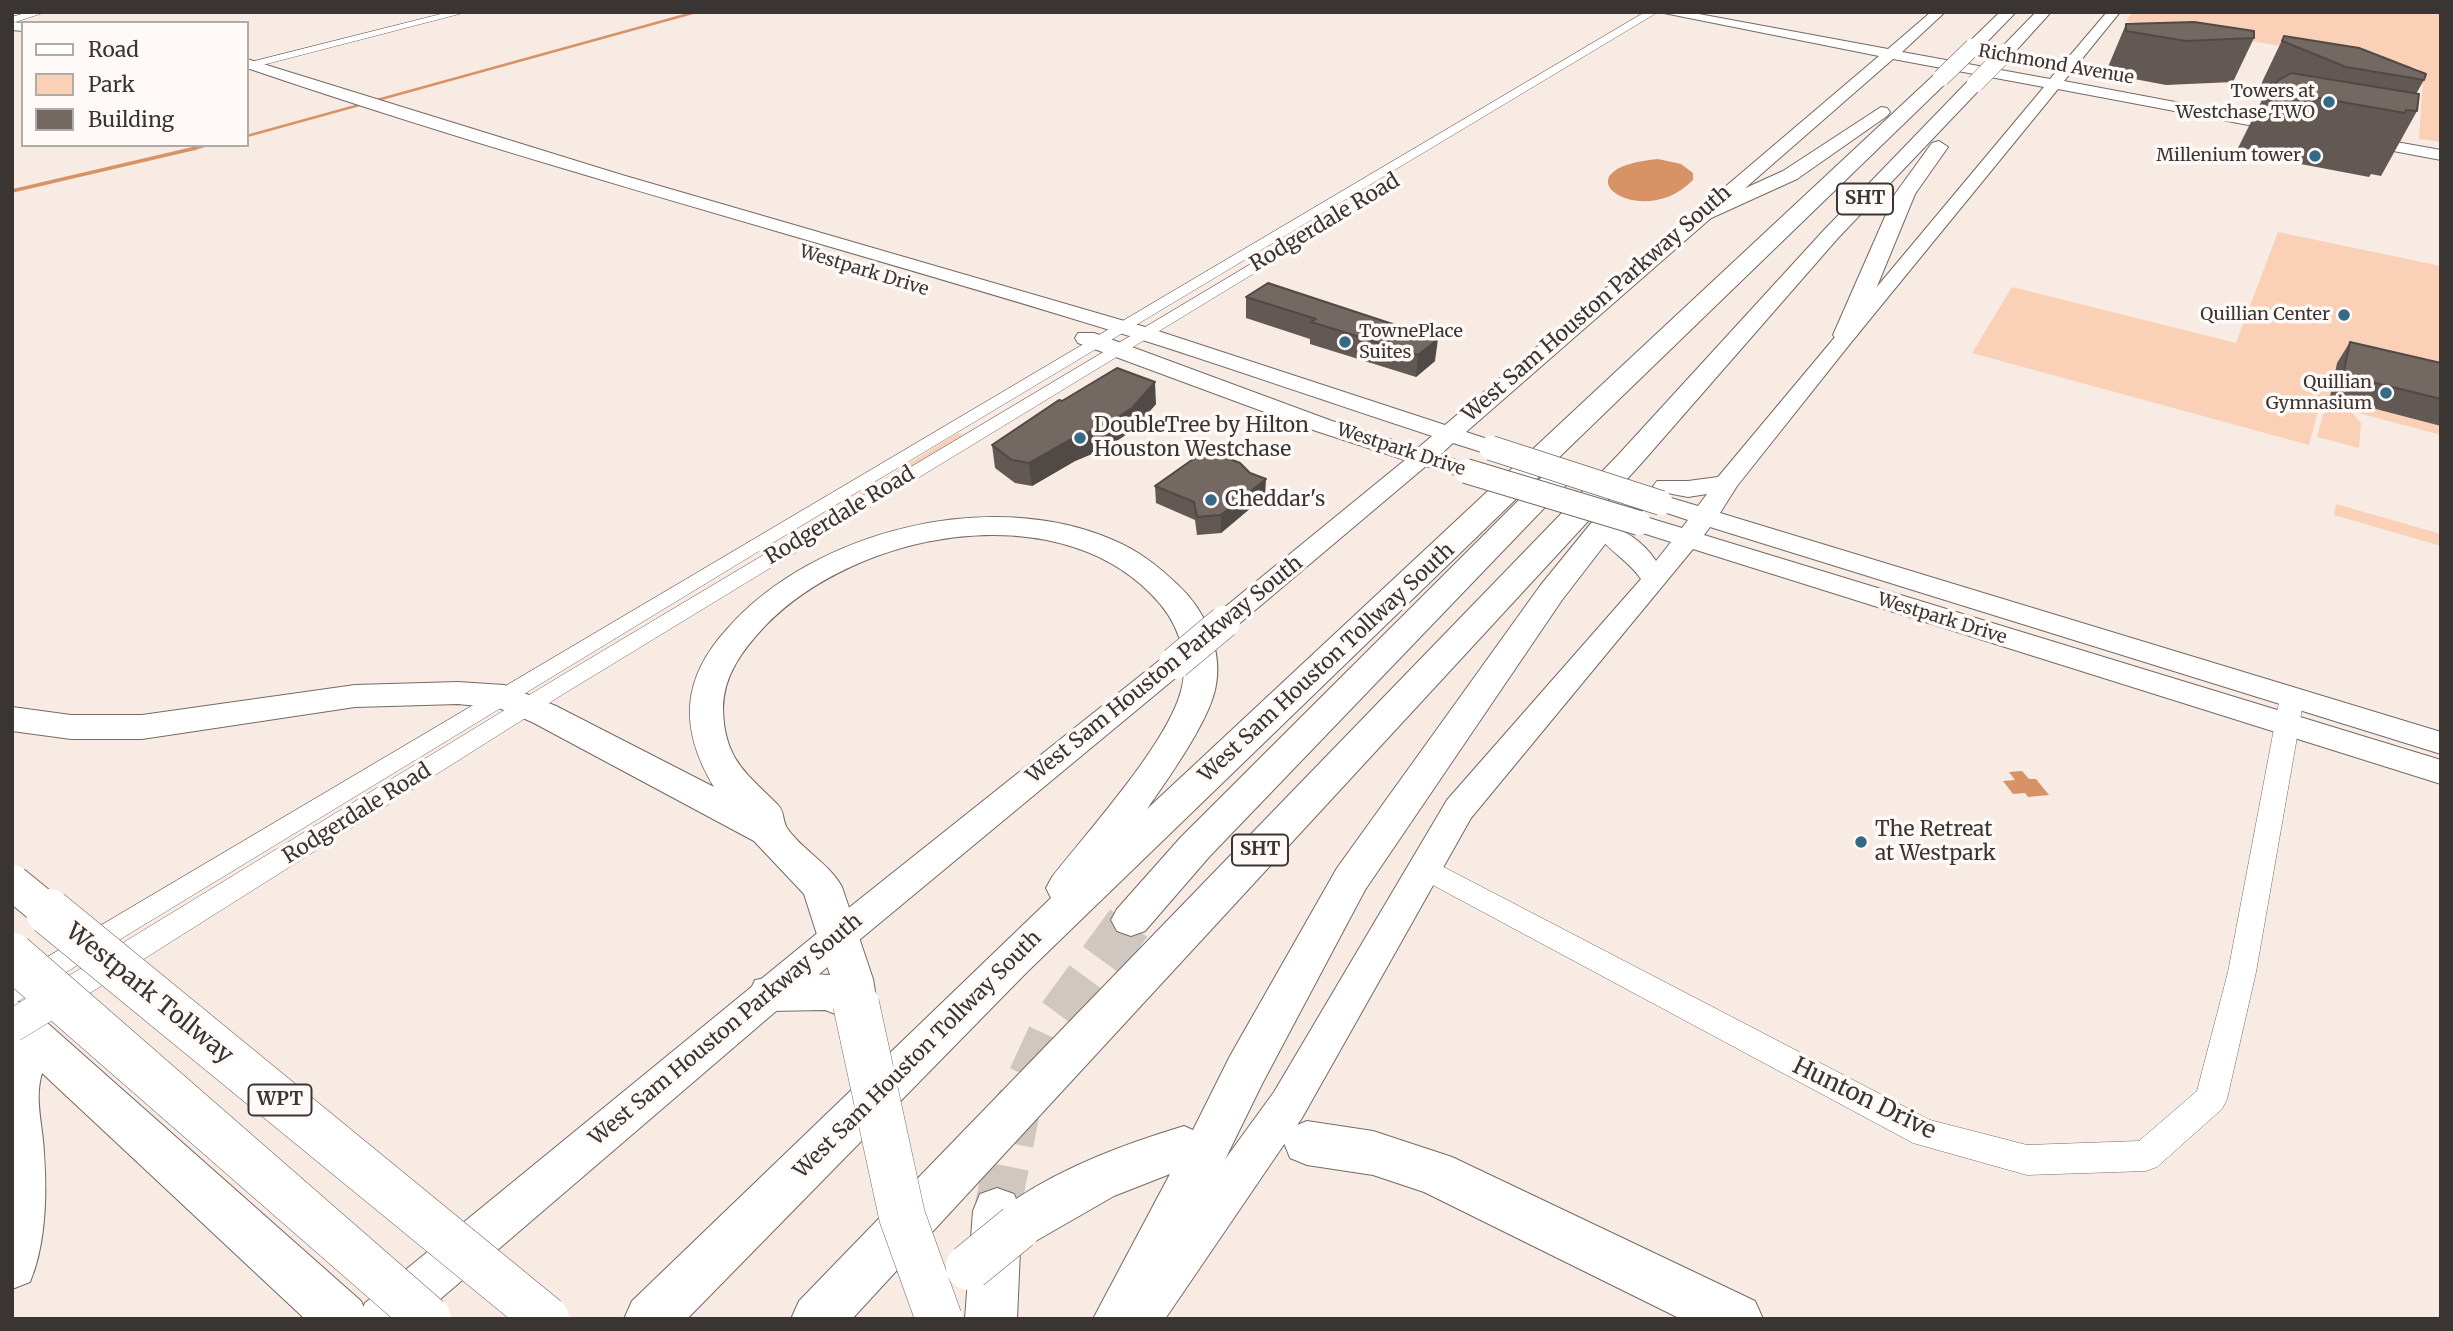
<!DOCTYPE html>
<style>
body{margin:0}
#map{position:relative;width:2453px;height:1331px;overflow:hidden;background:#f7ebe4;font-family:Merriweather,serif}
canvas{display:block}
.frame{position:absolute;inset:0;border:14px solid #3a3533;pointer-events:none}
.legend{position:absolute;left:21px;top:21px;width:228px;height:126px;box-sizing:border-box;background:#fffaf7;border:2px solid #b0aba9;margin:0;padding:9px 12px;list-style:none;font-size:21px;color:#3a3533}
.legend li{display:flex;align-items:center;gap:14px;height:35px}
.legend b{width:35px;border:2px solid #b0aba9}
</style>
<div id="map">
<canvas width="2453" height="1331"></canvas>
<div class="frame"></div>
<ul class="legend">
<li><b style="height:9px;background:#fff"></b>Road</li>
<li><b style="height:19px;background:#fad0b7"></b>Park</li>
<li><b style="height:19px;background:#736862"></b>Building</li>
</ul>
</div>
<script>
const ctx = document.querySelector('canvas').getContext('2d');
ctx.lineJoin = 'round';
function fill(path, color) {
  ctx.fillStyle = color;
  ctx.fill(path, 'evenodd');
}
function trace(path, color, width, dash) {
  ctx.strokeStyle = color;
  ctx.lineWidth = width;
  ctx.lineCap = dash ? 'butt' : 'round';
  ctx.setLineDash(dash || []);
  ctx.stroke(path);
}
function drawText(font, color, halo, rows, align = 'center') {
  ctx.font = font + ' Merriweather,serif';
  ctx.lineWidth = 7;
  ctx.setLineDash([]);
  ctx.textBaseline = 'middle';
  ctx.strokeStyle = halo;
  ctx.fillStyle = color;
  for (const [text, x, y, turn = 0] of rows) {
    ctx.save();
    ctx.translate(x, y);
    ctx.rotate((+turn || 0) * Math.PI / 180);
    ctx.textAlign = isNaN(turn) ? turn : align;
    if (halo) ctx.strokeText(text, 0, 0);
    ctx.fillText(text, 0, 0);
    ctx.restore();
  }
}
fill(new Path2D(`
 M2133,12H2441V142L2419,139L2423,79L2418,68L2126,21Z
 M2278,232L2441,266V435L2351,411L2361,423L2359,448L2317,437L2323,414L2334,408L2320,403L2309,445L1972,353L2012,287L2236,343Z
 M958,433L963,435L857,500L853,498Z
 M2336,504L2441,534V546L2334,515Z`), '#fad0b7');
fill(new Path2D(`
 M1658,159L1681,164L1693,173V180C1641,234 1551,169 1658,159Z
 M2022,771L2029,779H2036L2049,795L2028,797L2025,793L2013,794L2003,781L2015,780L2009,772Z`), '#d79266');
trace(new Path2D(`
 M247,136L696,12
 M189,150L208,145`), '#d79266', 2.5);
trace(new Path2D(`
 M12,191L196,148`), '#d79266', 3.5);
trace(new Path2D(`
 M997,1211L1018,1106L1057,1021L1131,920`), '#d1c7c1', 46, [46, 23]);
const minor = new Path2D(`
 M29,12H46L12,23V17Z
 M449,12H467L247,69V63Z
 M1645,12H1658L774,542L12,1005V978Z
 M1251,264L1259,269L1256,272L565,693L82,998L72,1001L62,998L57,989L62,980L549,683Z
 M2292,689L2300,691L2304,697L2256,972L2227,1099L2222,1109L2157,1167L2146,1171L2027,1175L1913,1143L1416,876L1412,869L1416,862L1425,859L1434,862L1930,1120L2027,1145L2139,1141L2197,1091L2228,972L2280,697L2284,691Z`);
const major = new Path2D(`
 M1659,12H1688L1888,49L1931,12H1945L1902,52L2050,79L2107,12H2120L2064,81L2297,125L2299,128L2291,133L2058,89L1853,340L1737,486L1720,513L2441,732V754L1710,527L1704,535L2441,760V784L1693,549L1471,818L1302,1118L1165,1319H1128L1123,1306L1130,1290L1274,1092L1447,800L1641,579C1628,560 1610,552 1598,535L1602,529C1622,524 1645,544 1656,561L1671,542L1630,529L1626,523L1630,517L1639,515L1682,528L1688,520L1652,508L1648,503L1652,498L1661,495L1698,506L1707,494L1688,497L1657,491L1653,486L1657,481H1688L1718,477L2044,87L1893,59L1466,432L1500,443L1503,448L1500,453L1491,455L1453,443L1440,455L1475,466L1478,471L1475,476L1466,478L1426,466L1234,628L1224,631L1214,628L1210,622L1214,616L1405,460L1316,431L1078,343L1075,338L1078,333H1094L1332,421L1418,448L1432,436C1333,404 1235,369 1136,338C840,246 540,168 247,68V59L622,175L1152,329L1445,425L1879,56Z
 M12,22L23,23V31L12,30Z
 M2357,135L2441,150V160L2351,143V137Z
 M1175,653L1185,656L1190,663L1185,670L852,946L417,1319H358L365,1303L826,926L1165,656Z`);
const highway = new Path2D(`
 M2000,12H2016L1979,50H1967V44Z
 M2036,12H2051L2012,55H2000V49Z
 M1941,73L1947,74V82L1026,973L687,1319H624L632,1301L1051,898L1046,888L1052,877C1088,831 1167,744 1181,691C1191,654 1177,619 1150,593C1052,495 857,532 766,625C744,648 723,675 723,709C724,759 746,773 777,804C785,811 782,820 787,828C802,850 829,863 842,887L873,979L877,1004L871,1017L856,1022L825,1010L770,1011L755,1006L749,993L755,980L793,973L830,975L804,894L754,841L532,722L499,708L458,704L355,707L142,739H71L12,731V707L71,715H142L355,685L458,682L504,685L556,706L714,787C679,728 681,679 728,628C815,530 991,487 1113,540C1139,551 1158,566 1178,585C1206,611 1224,652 1215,690C1207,724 1168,779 1147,809L1935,74Z
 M1975,79L1981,80V88L1838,238L1639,466L852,1319H791L799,1301L1619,454L1824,230L1969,80Z
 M1881,107L1887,108L1890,112L1887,116L1797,179L1709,219L1702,221L1692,215L1695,211L1783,171Z
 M1939,141L1948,147L1915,194L1857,335L1853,340H1837L1833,335L1895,194L1932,143Z
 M1563,464L1573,466L1577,472L1573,478L1209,857L1145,931L1131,936L1117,931L1111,920L1117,909L1181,837L1553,466Z
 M1632,483L1642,485L1646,491L1562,600L1365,890L1262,1084L1147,1319H1093L1170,1174L1114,1196L1020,1250L1017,1319H965L973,1211L980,1194L997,1188L1014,1194L1016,1199C1068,1165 1125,1144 1184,1126L1193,1130L1230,1056L1337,868L1540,586L1622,485Z
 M12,1000L27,1005L361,1301L369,1319H305L42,1073C34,1100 43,1125 44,1153C47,1194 46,1244 30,1282L12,1289Z
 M1307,1121L1373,1131L1452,1157L1755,1301L1763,1319H1681L1424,1192L1373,1175L1307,1165L1290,1158L1284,1143L1290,1128Z`);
trace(minor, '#756a64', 1);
trace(major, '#756a64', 2);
trace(highway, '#756a64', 2);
fill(minor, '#fff');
fill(major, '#fff');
fill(highway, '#fff');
const minorBridge = new Path2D(`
 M12,1026L63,995`);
const majorBridgeFar1 = new Path2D(`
 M1491,448L1661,503
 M1466,471L1639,523`);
const majorBridge = new Path2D(`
 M1175,663L1224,622`);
const highwayBridgeFar2 = new Path2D(`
 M1941,78L1973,47
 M1975,84L2006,52`);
const highwayBridgeFar1 = new Path2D(`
 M13,883L51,914`);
const highwayBridge = new Path2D(`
 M49,912L546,1319
 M12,956L428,1319
 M856,1004L902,1216L939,1319
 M969,1267L1018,1227`);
trace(minorBridge, '#756a64', 33, []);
trace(majorBridgeFar1, '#756a64', 26, []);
trace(majorBridge, '#756a64', 33, []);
trace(highwayBridgeFar2, '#756a64', 18, []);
trace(highwayBridgeFar1, '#756a64', 37, []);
trace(highwayBridge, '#756a64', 47, []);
trace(minorBridge, '#fff', 32);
trace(majorBridgeFar1, '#fff', 24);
trace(majorBridge, '#fff', 32);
trace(highwayBridgeFar2, '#fff', 17);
trace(highwayBridgeFar1, '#fff', 35);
trace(highwayBridge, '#fff', 46);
fill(new Path2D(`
 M2126,24L2254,38L2233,82L2166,85L2108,74V67Z
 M2284,36L2424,80L2416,94L2417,111L2381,176L2371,174L2369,177L2248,154L2250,150L2238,148L2268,88L2261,85L2263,80Z
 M1268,283L1435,361L1416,377L1310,344V339L1246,318V297Z
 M2350,342L2441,363V426L2330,397L2337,363Z
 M1062,401L1156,404L1133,430L1106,448L1075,461L1032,486L1015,483L995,468L992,445Z
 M1155,486L1265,496L1221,533L1197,535L1195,520L1156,503Z`), '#635954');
fill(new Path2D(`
 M1438,339L1435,361L1416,377L1418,355Z
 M1155,382L1156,404L1133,430L1106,448L1075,461L1032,486L1029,463Z
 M1266,479L1265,496L1221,533V515Z`), '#504945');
const building = new Path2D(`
 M2194,22L2254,31V38L2186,41L2126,31V24Z
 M2284,36L2359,48L2426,74L2424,80L2346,67L2282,41Z
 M2291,73L2419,94L2417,111L2406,110L2405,113L2279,91L2282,88L2269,86Z
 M1268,283L1438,339L1418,355L1311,322L1316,319L1246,297Z
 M2350,342L2441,363V399L2343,375Z
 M1117,368L1155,382L1132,408L1105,426L1073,438L1029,463L1012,460L992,445L1059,400L1062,401Z
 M1206,450L1240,463L1250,473L1266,479L1221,515L1197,517L1194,502L1155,486Z`);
fill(building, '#736862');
trace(building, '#504945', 2);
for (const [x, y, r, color] of [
 [2329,102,7,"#346a85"],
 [2315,156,7,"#346a85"],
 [2344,315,7,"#346a85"],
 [1345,342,7,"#346a85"],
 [2386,393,7,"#346a85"],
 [1080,438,7,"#346a85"],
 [1211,500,7,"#346a85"],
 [1861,842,7,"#346a85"]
]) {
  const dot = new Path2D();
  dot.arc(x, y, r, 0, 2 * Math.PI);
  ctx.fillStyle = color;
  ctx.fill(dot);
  trace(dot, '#fffaf7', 2.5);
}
drawText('18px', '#3a3533', '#fffaf7', [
 ["Richmond Avenue",2056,65,10],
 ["Westpark Drive",864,271,17],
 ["Westpark Drive",1401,450,18],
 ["Westpark Drive",1942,619,17]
]);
drawText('18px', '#3a3533', '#fffaf7', [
 ["Towers at",2315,92],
 ["Westchase TWO",2315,113],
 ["Millenium tower",2301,156],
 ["Quillian Center",2330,315],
 ["TownePlace",1359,332,"left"],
 ["Suites",1359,353,"left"],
 ["Quillian",2372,383],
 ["Gymnasium",2372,404]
], 'right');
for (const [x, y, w] of [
 [1865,199,56],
 [1260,850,56],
 [280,1100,63]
]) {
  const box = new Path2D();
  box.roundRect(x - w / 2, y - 15.5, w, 31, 5);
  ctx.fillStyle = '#fffaf7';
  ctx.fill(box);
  trace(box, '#3a3533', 2);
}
drawText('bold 19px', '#3a3533', null, [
 ["SHT",1865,199],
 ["SHT",1260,850],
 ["WPT",280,1100]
]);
drawText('21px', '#3a3533', '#fffaf7', [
 ["Rodgerdale Road",1325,223,-31],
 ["West Sam Houston Parkway South",1597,304,-41],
 ["Rodgerdale Road",840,516,-31],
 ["West Sam Houston Tollway South",1327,663,-43],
 ["West Sam Houston Parkway South",1165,670,-39],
 ["Rodgerdale Road",357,814,-32],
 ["West Sam Houston Parkway South",726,1030,-40],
 ["West Sam Houston Tollway South",918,1055,-45]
]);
drawText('21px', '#3a3533', '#fffaf7', [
 ["DoubleTree by Hilton",1094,426],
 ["Houston Westchase",1094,450],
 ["Cheddar's",1225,500],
 ["The Retreat",1875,830],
 ["at Westpark",1875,854]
], 'left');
drawText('24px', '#3a3533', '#fffaf7', [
 ["Westpark Tollway",149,994,39],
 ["Hunton Drive",1864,1099,26]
]);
</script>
